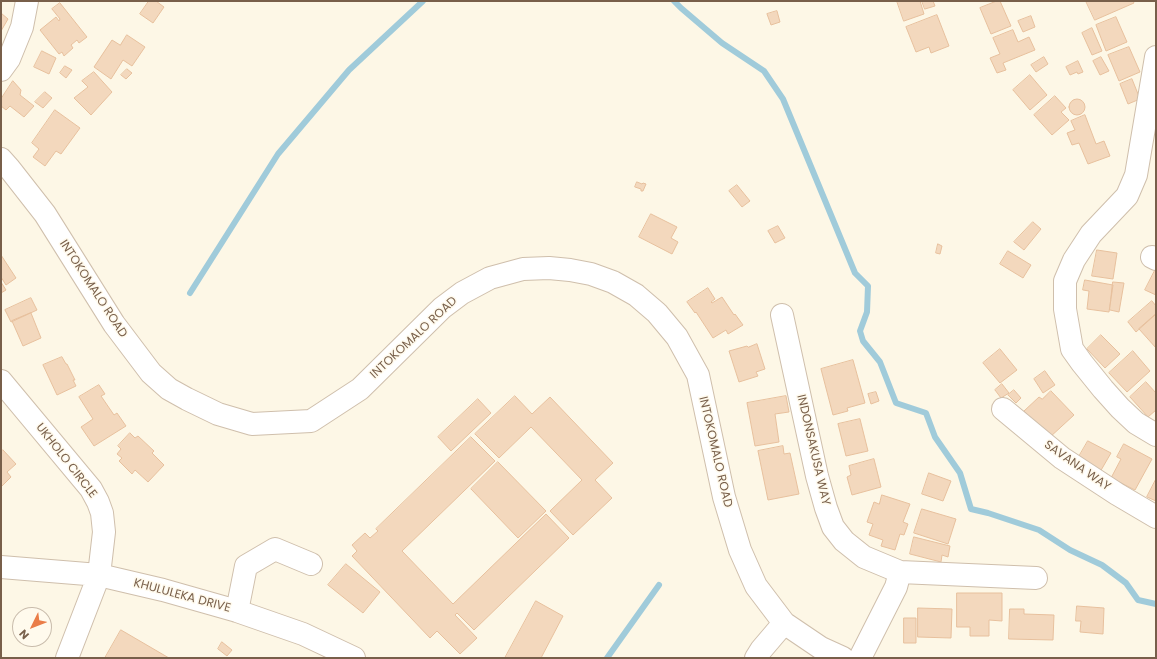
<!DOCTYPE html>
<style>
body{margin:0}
#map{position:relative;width:1157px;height:659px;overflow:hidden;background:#fdf7e6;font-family:Poppins,sans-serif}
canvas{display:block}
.frame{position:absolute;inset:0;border:2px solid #785f4a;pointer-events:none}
.north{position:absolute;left:12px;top:607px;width:40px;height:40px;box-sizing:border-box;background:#fffaed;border:1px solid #c9bcac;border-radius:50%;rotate:227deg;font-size:11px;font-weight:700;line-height:16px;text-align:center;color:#785f4a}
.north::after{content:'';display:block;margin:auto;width:14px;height:18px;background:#ea7d48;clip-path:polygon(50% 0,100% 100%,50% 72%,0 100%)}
</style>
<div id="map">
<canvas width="1157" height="659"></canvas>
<div class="frame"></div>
<div class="north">N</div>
</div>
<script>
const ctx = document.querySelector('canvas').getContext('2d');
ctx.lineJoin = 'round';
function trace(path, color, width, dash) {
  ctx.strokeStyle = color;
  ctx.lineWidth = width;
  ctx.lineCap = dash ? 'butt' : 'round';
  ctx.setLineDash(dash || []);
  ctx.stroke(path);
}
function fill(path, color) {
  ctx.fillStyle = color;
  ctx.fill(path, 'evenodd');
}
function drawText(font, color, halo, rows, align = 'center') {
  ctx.font = font + ' Poppins,sans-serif';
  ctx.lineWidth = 3;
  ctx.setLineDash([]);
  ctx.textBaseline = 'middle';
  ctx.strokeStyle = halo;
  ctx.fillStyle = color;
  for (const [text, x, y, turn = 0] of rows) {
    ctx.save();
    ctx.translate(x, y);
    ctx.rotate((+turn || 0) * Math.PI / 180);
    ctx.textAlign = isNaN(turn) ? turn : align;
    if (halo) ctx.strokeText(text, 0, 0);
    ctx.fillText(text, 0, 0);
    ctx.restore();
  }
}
trace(new Path2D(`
 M674,1L681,8L722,43L764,71L783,99L855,273L868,286L867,312L860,331L863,341L880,362L896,403L926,413L935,437L960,473L971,509L988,513L1039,530L1070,550L1102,565L1126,583L1138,600L1156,604
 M190,293L278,154L349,70L423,1
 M607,658L659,585`), '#a0cbda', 6);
const building = new Path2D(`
 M149,1H156L164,7L153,23L140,14Z
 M897,1H920L924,14L904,21Z
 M922,1H933L935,6L925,9Z
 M997,1H1000L1011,26L991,34L980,8Z
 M1086,1H1133L1134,3L1095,20Z
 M60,3L87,37L79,43L77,40L71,45L73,48L64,56L62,52L59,54L40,30L56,17L59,21L60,19L52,9Z
 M777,11L780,22L771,25L767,14Z
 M1,13L8,19L1,31Z
 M937,15L949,46L931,53L929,47L916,52L906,27Z
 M1031,16L1035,27L1023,32L1018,21Z
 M1116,17L1127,42L1106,51L1096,25Z
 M1092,28L1102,51L1092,55L1082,33Z
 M1013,30L1018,42L1029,37L1035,50L1003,63L1006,70L997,73L990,58L1000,54L993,38Z
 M127,35L145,47L132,66L123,60L111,79L94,67L112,40L120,45Z
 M1129,47L1140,72L1119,81L1108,55Z
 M42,51L56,58L49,74L34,67Z
 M1044,57L1048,64L1036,72L1031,65Z
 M1101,57L1109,71L1100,75L1093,61Z
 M1078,61L1083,72L1078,74L1077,72L1070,75L1066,67Z
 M65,66L72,70L66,78L60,73Z
 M127,69L132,73L126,79L121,75Z
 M94,72L112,92L91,115L74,98L88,87L82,81Z
 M1030,75L1047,95L1030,110L1013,90Z
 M1132,79L1140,99L1128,104L1120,84Z
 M13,81L21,90L20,95L34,106L24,117L10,106L6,110L1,106V99Z
 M45,92L52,98L43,108L35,102Z
 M1055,96L1066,108L1061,112L1069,120L1052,135L1034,115Z
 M1069 107a8 8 0 1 1 16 0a8 8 0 1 1-16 0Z
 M55,110L80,128L61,154L56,151L45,166L33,157L39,149L32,143Z
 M1085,115L1096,144L1104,141L1110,156L1088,164L1079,143L1072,145L1067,133L1075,130L1071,121Z
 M637,182L642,184L643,183L646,184L643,191H641V189L635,187Z
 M737,185L750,201L742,207L729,191Z
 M651,214L677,227L671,238L678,242L672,254L639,237Z
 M1033,222L1041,229L1024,250L1014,242Z
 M778,226L785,238L775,243L768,231Z
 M938,244L942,246L940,254L936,253Z
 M1097,250L1117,253L1113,279L1092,276Z
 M1008,251L1031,265L1023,278L1000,264Z
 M1,255L16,278L6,285L1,277Z
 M1156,268V295L1145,290Z
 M1085,280L1113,285L1109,312L1087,309L1089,291L1083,290Z
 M1,282L6,290L1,293Z
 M1113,282L1124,283L1119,312L1110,310Z
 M708,288L715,299L711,302L712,303L722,297L734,315L735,314L743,325L728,334L726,330L713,338L696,312L695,313L687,302Z
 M31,298L37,310L11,322L5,310Z
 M1152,301L1156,306V314L1136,332L1128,322Z
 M31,313L41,338L23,346L12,321Z
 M1156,314V348L1139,329Z
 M1101,335L1120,354L1105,368L1087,349Z
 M757,344L765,369L756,372L758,376L739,382L729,351L747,346L748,347Z
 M1000,349L1017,370L1000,383L983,363Z
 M1133,351L1150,371L1127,392L1109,373Z
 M62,357L66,364H67L75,380H73L76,386L57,395L43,365Z
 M853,360L865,403L847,408L848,411L833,415L821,369Z
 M1045,371L1055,385L1043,393L1034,379Z
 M1146,382L1156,393V410L1148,417L1130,397Z
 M1002,384L1009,393L1001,398L995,390Z
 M99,385L105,394L101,396L114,415L117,413L126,426L94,446L81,427L93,419L79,397Z
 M1014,390L1021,398L1016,403L1008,395Z
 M1051,391L1074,415L1049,438L1024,411L1039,397L1042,399Z
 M876,392L879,401L871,404L868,394Z
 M515,396L532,414L550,397L613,463L595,480L612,498L573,535L550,511L582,480L531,427L499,458L475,434Z
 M786,396L789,412L775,414L779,442L755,446L747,403Z
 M478,399L491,413L451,451L438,437Z
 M860,419L868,451L846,456L838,424Z
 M130,433L135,438L138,436L154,451L152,453L164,465L148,482L135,470L132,474L119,461L122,458L117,454L121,449L118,446Z
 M471,437L495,461L402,551L453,604L546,514L569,538L474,630L457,613L455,615L477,638L460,654L437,631L430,638L352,556L357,551L352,545L365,533L370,538L378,531L376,529Z
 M1088,441L1111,453L1100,472L1077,460Z
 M1124,444L1152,459L1135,490L1111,478L1121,459L1117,457Z
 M783,446L784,454L790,453L799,494L768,500L758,451Z
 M3,450L16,464L7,472L11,477L1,487V452Z
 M874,459L881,487L852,495L847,477L851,475L849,466Z
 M498,462L546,511L518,538L471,489Z
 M929,473L951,481L943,501L922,494Z
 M1156,479V501L1147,497Z
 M882,495L910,504L903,522L908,524L904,535L900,534L895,550L881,546L883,540L869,535L873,524L867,522L874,502L879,504Z
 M922,509L956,519L948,544L914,533Z
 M914,537L950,546L948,557L942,555L941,562L910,554Z
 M346,564L380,592L363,613L328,585Z
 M957,593H1002V621L989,620V636H970V627H957Z
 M536,601L563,616L541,658H505Z
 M1077,606L1104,608L1103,634L1080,632L1081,621H1076Z
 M918,608L952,609L951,638L918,637Z
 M1010,609H1024V614L1054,615L1053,640L1009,639Z
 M904,618H916V643H904Z
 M121,630L169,658H105Z
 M222,642L232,650L227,656L218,649Z`);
fill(building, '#f3d8bd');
trace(building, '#e7c09d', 1);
const minor = new Path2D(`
 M1156,57L1136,175L1127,196L1091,234L1074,260L1065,281V309L1072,349L1082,363L1103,389L1120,408L1136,423L1156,435
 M1,70L9,59L22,27L27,1
 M1,159L9,168L45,214L114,324L151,373L169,389L187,399L218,414L252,424L311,421L360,389L442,308L462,293L490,278L523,269L549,268L570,270L591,274L613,282L636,295L657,313L677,337L698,375L724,497L740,550L756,586L784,623L821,648L843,658
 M1152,257L1156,259
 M782,315L817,476L826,508L833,527L844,541L864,557L900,572L1036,578
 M1,381L91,489L98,502L102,513L104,532L99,575L67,658
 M1003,409L1062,458L1117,494L1156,517
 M1,567L99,575L163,590L237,611L303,634L354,658
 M237,611L246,566L275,549L311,564
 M756,658L761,650L784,623
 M860,658L896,587L900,572`);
trace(minor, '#cfbfac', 24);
trace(minor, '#fff', 22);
drawText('12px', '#785f4a', '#fffaed', [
 ["INTOKOMALO ROAD",93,289,57],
 ["INTOKOMALO ROAD",414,338,-43],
 ["INDONSAKUSA WAY",813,450,77],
 ["INTOKOMALO ROAD",715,452,77],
 ["UKHOLO CIRCLE",66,461,52],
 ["SAVANA WAY",1077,466,35],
 ["KHULULEKA DRIVE",182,596,15]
]);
</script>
